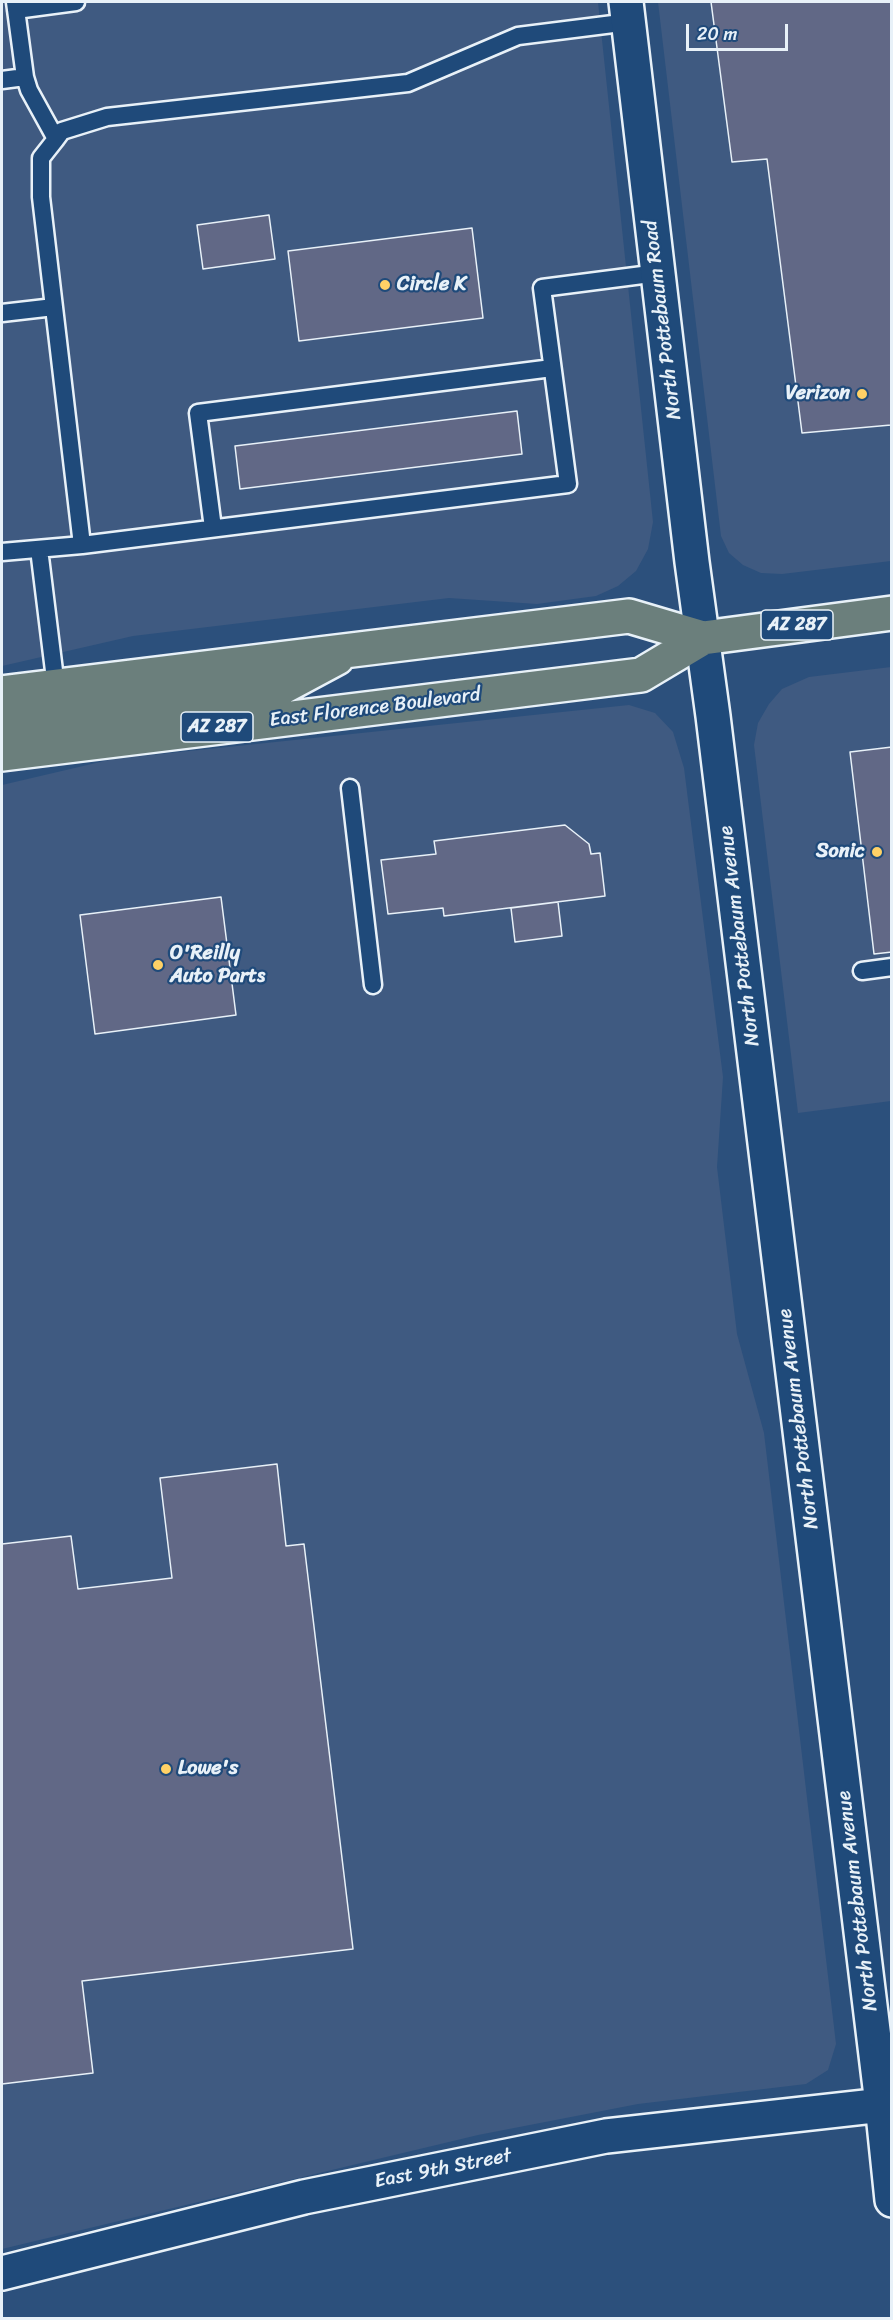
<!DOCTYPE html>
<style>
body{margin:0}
#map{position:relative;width:893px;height:2320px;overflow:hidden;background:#2c507c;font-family:Sriracha,sans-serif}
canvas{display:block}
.frame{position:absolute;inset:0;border:3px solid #e8f1f8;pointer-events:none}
.scale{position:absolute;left:686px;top:24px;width:102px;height:27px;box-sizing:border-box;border:3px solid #e8f1f8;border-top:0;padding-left:8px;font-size:18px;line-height:21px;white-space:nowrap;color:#e8f1f8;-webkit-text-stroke:4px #1f4a7a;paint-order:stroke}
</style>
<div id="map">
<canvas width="893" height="2320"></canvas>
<div class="frame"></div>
<div class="scale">20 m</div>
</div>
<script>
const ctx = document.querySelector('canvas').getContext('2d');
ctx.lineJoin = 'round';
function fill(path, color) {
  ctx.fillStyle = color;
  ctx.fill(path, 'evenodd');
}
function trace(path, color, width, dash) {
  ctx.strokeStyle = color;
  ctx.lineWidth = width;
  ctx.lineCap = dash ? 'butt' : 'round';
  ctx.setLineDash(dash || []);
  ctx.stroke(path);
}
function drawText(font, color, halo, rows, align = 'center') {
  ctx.font = font + ' Sriracha,sans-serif';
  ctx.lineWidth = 4.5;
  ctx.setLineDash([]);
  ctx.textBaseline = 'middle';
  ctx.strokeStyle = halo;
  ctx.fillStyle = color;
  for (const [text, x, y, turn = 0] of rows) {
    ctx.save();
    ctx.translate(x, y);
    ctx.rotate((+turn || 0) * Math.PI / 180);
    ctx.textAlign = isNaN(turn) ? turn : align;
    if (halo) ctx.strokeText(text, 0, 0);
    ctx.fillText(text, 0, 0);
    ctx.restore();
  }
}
fill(new Path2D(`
 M2,2H598L653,522L648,549L636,571L618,586L596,596L537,604L449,598L133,636L2,666Z
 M658,2H891V561L782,574L761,573L743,565L729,553L721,536Z
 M891,667V1101L798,1113L754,745L758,723L769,704L782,689L809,677Z
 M629,705L655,713L673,732L684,768L723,1077L717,1167L737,1334L764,1433L836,2044L828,2070L806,2084L638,2104L478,2135L2,2249V785L113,759Z`), '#3f5a81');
const building = new Path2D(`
 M711,2H892L891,425L802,433L767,159L732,162Z
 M269,215L275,259L203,269L197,225Z
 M472,228L483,318L299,341L288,251Z
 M517,411L522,454L240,489L235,446Z
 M892,747V952L874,954L850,752Z
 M565,825L589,844L591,854L600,853L605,896L444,916L443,908L388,914L381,860L436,854L434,841Z
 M221,897L236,1015L95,1034L80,915Z
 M558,902L562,936L515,942L511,908Z
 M277,1464L286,1546L304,1544L353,1949L82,1981L93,2073L2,2084V1544L71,1536L78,1589L172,1578L160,1478Z`);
fill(building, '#616886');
trace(building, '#e8f1f8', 1.5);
const lane = new Path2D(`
 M15,2L25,77L29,90L56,139
 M16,10L76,2
 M2,80L25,77
 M2,313L54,307
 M213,528L198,413L552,368
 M82,545L41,197V158L56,139L62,131L107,117L408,83L518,36L629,22
 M39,549L56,687
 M2,552L82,545L568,484L542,288L658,273
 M350,788L373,985
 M862,971L892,967`);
const street = new Path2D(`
 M626,2L692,562L713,716L882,2104L892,2200
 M2,2273L304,2197L606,2136L892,2104`);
const primary = new Path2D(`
 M2,693L629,616L703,638
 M2,723L281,688L337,658
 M2,754L641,675L703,638L892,613`);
trace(lane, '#e8f1f8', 21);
trace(street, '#e8f1f8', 38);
trace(primary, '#e8f1f8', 38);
trace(lane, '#1f4a7a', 16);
trace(street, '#1f4a7a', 33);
trace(primary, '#6b7f7c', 33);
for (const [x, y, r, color] of [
 [385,285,6,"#ffd166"],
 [862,394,6,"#ffd166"],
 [877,852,6,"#ffd166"],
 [158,965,6,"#ffd166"],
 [166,1769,6,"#ffd166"]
]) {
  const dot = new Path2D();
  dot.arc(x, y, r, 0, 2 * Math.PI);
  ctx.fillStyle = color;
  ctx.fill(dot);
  trace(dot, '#1f4a7a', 2);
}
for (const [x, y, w] of [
 [797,625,72],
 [217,727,72]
]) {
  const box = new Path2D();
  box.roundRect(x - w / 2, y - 15, w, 30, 4.5);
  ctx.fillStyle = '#1f4a7a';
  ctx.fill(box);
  trace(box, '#e8f1f8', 1.5);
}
drawText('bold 18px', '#e8f1f8', null, [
 ["AZ 287",797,625],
 ["AZ 287",217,727]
]);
drawText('bold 20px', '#e8f1f8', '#1f4a7a', [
 ["Circle K",397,285],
 ["Verizon",850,394,"right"],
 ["Sonic",865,852,"right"],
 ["O'Reilly",170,954],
 ["Auto Parts",170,977],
 ["Lowe's",178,1769]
], 'left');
drawText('20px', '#e8f1f8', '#1f4a7a', [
 ["North Pottebaum Road",663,320,-97],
 ["East Florence Boulevard",375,708,-7],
 ["North Pottebaum Avenue",740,936,-97],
 ["North Pottebaum Avenue",799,1419,-97],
 ["North Pottebaum Avenue",858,1901,-97],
 ["East 9th Street",443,2169,-11]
]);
</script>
